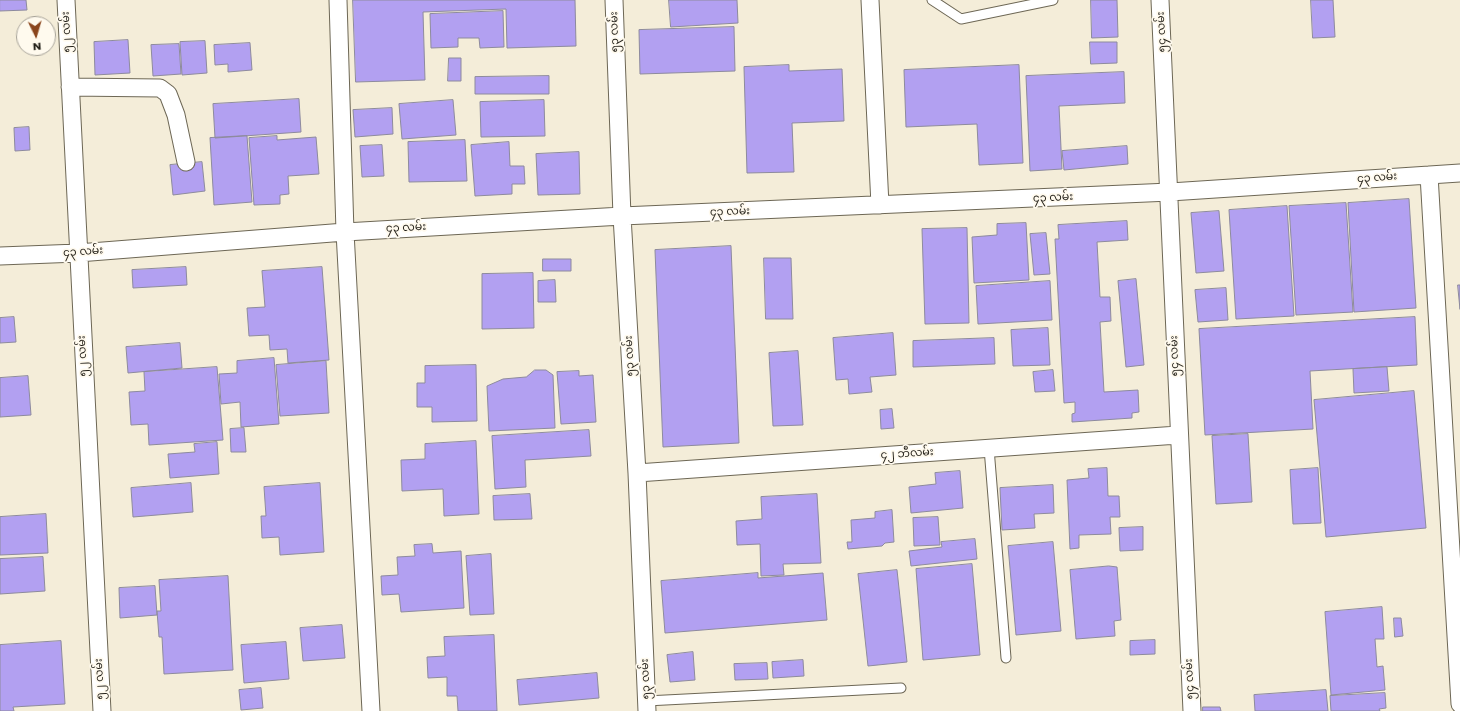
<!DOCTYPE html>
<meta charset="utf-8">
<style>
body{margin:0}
#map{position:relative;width:1460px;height:711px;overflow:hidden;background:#f4edd9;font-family:Poppins,sans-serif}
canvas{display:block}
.north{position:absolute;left:16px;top:16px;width:40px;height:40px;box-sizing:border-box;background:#fffaee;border:1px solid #a6a298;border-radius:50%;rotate:175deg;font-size:11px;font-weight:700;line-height:16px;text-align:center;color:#201d16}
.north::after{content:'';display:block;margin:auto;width:14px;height:18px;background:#8a451c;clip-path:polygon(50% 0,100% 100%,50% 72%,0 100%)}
</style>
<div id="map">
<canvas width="1460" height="711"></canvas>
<div class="north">N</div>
</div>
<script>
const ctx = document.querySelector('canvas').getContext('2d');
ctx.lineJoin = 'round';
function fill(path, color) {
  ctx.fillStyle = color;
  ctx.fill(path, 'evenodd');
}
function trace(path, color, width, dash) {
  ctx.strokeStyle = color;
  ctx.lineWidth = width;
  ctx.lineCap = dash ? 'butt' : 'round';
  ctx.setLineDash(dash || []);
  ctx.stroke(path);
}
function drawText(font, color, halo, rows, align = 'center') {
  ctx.font = font + ' Poppins,"Noto Sans Myanmar",sans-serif';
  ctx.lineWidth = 3.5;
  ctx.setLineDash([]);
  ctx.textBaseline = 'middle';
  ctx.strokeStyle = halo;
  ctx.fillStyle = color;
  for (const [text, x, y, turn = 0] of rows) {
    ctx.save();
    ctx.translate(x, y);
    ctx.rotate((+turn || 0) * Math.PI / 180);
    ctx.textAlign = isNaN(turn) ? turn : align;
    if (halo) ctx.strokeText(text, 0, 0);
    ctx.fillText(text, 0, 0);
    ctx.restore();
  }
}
const building = new Path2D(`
 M0,0H26L27,10L0,11Z
 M353,0H575L576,46L507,48L506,9L423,12L425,80L356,82Z
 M669,0H737L738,23L671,27Z
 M1091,0H1117L1118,37L1092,38Z
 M1311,0H1333L1335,37L1313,38Z
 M503,11L504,47L480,48L479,38H458V47L431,48L430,14Z
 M734,27L735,71L640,74L639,30Z
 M128,40L130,73L95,75L94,42Z
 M205,41L207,73L182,75L180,42Z
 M1090,42H1117V63L1091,64Z
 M250,43L252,70L228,72V64L215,65L214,45Z
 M179,44L181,74L153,76L151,45Z
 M449,58H461V81H448Z
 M789,65V71L842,69L844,121L792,123L794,172L747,173L744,67Z
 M1019,65L1023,163L979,165L977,124L906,127L904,70Z
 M1124,72L1125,103L1059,106L1062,169L1030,171L1026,76Z
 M549,76V94H475V77Z
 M299,99L301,132L215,138L213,104Z
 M453,100L456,135L402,139L399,104Z
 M544,100L545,136L481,137L480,102Z
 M392,108L393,134L355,137L353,110Z
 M29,127L30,150L15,151L14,128Z
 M247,136L252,202L214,205L210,138Z
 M277,136V140L316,137L319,174L288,176L289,194L280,195V204L254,205L249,138Z
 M465,140L467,181L409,182L408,142Z
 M509,142L510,166H524L525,184H512V194L475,196L471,145Z
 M382,145L384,176L362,177L360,146Z
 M1127,146L1128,164L1064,170L1062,151Z
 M579,152L580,194L538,195L536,154Z
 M202,162L205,191L173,195L170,165Z
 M1409,199L1416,308L1354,312L1348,203Z
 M1346,203L1353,312L1296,315L1289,206Z
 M1287,206L1294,316L1236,319L1229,210Z
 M1219,211L1224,271L1196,273L1191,213Z
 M1127,221L1128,240L1097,242L1100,297H1110L1111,321L1100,322L1104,392L1138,390L1139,412L1132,413V418L1072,422V414L1075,413V402L1064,403L1055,239H1059L1058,225Z
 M1026,223L1029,280L974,283L972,237L997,235V224Z
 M967,228L969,323L925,324L922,229Z
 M1046,233L1050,274L1034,275L1030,234Z
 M731,246L739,443L663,447L655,250Z
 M764,258H791L793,319H766Z
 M543,259H571V271H543Z
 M186,267L187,285L133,288L132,270Z
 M322,267L329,360L288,363L287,349L270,350L269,335L249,336L247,308L265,307L262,271Z
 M533,273L534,328L482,329V274Z
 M1136,279L1144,365L1126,367L1118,281Z
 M555,280L556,302H538V281Z
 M1050,281L1052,320L978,324L976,286Z
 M1458,285H1460V309Z
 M1226,288L1228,320L1198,322L1195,290Z
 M14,317L16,342L0,343V318Z
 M1415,317L1417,365L1310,371L1313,429L1205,435L1199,329Z
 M1048,328L1050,365L1013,366L1011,330Z
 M893,333L896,375L870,377L872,392L849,394L848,379L836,380L833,338Z
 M994,338L995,364L913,367V341Z
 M180,343L182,368L128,373L126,347Z
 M798,351L803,425L773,426L769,353Z
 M274,358L279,424L241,427L240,402L221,404L219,374L237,373V361Z
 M326,361L329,413L280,416L276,365Z
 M476,365L477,421L432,422V407H417V383H425V366Z
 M217,367L223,440L149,445L148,424L131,425L129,392L145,391L144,372Z
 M1387,367L1389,391L1354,393L1353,369Z
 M535,370H546L553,375L555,428L489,431L487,386L503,379L526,377Z
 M1053,370L1055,391L1035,392L1033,372Z
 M579,371V376L593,375L596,422L561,424L557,372Z
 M28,376L31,415L0,417V378Z
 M1414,391L1426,528L1326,537L1314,400Z
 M892,409L894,428L881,429L880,410Z
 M244,428L246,452H231L230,429Z
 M589,430L591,456L525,460L526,487L495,489L492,436Z
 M1248,434L1252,502L1216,504L1212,436Z
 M476,441L479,514L444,516L443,489L402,491L401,460L425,459V444Z
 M217,442L219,474L170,478L168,454L195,452L194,444Z
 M1107,468L1108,496H1119L1120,517H1110L1111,534L1079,535V548L1070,549L1067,480L1089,478L1088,469Z
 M1318,468L1321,523L1293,524L1290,470Z
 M960,471L963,508L911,513L909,487L936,484L935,473Z
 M191,483L193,512L133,517L131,488Z
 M320,483L324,552L280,555L279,537L262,538L261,516H266L264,487Z
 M1053,485L1054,513L1034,514L1035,528L1002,530L1000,488Z
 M530,494L532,519L494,520L493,496Z
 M817,494L821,563L783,564L784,575L761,576L760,544L737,545L736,521L762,519L761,497Z
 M892,510L894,542L885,543L882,546L848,549L847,542H852L851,520L875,518V512Z
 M46,514L48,553L0,555V517Z
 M938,517L940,545L914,546L913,518Z
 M1143,527V550L1120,551L1119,528Z
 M975,539L977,559L911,566L909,551L942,547L941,542Z
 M1053,542L1061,631L1016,635L1008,546Z
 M432,544L433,553L461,551L464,608L401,612L399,594L382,595L381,576L398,575L397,557L415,556L414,545Z
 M491,554L494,614L470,615L466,556Z
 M43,557L45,591L0,594V559Z
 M972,564L980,655L923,660L916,569Z
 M1109,566L1117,567L1121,620L1114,621L1115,636L1076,639L1070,570Z
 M897,570L907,662L868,666L858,574Z
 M758,573V578L823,573L827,620L665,633L661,581Z
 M228,576L233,670L164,674L162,637H159L157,611H161L159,580Z
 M155,586L157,615L120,618L119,588Z
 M1382,607L1384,639H1375L1377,667L1383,666L1385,690L1331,695L1325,612Z
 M1394,618H1401L1403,636L1395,637Z
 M342,625L345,658L303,661L300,628Z
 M494,635L497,711H458L457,696H447V677L428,678L427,657L445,656L444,637Z
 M1155,640V654L1130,655V641Z
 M61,641L65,704L13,707L14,711H0V645Z
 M286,642L289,679L244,683L241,645Z
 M693,652L695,680L670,682L667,655Z
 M803,660L804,676L773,678L772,662Z
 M767,663L768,679L735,680L734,664Z
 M597,673L599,698L519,705L517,680Z
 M261,688L263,708L241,710L239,690Z
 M1326,690L1328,711H1255L1254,695Z
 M1385,693L1386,708L1379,709L1380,711H1331L1330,696Z
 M1203,707H1220L1221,711H1203Z`);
fill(building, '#b2a0f1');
trace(building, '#8d8a9d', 1);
const lane = new Path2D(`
 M932,0L961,19L1053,0
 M989,448L1006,658
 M646,701L901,688`);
const street = new Path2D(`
 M66,0L102,711
 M338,0L345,232L371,711
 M614,0L622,216L637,473L647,711
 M870,0L880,205
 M1160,0C1172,237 1180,474 1192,711
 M70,87L160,88L168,94L176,115L186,162
 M1429,175L1460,704
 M0,256L78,253L345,232L622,216L1170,192L1460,173
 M637,473L1178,435`);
trace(lane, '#6d6755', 11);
trace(street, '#6d6755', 19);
trace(lane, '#fff', 9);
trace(street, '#fff', 17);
drawText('11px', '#201d16', '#fffaee', [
 ["၅၂ လမ်း",67,32,-93],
 ["၅၃ လမ်း",615,32,-92],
 ["၅၄ လမ်း",1162,32,-93],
 ["၄၃ လမ်း",1377,178,-4],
 ["၄၃ လမ်း",1053,198,-3],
 ["၄၃ လမ်း",730,212,-2],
 ["၄၃ လမ်း",406,228,-3],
 ["၄၃ လမ်း",83,252,-4],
 ["၅၂ လမ်း",83,356,-93],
 ["၅၃ လမ်း",630,356,-93],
 ["၅၄ လမ်း",1175,356,-92],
 ["၄၂ ဘီလမ်း",907,454,-4],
 ["၅၂ လမ်း",100,679,-93],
 ["၅၃ လမ်း",646,679,-93],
 ["၅၄ လမ်း",1190,679,-93]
]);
</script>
